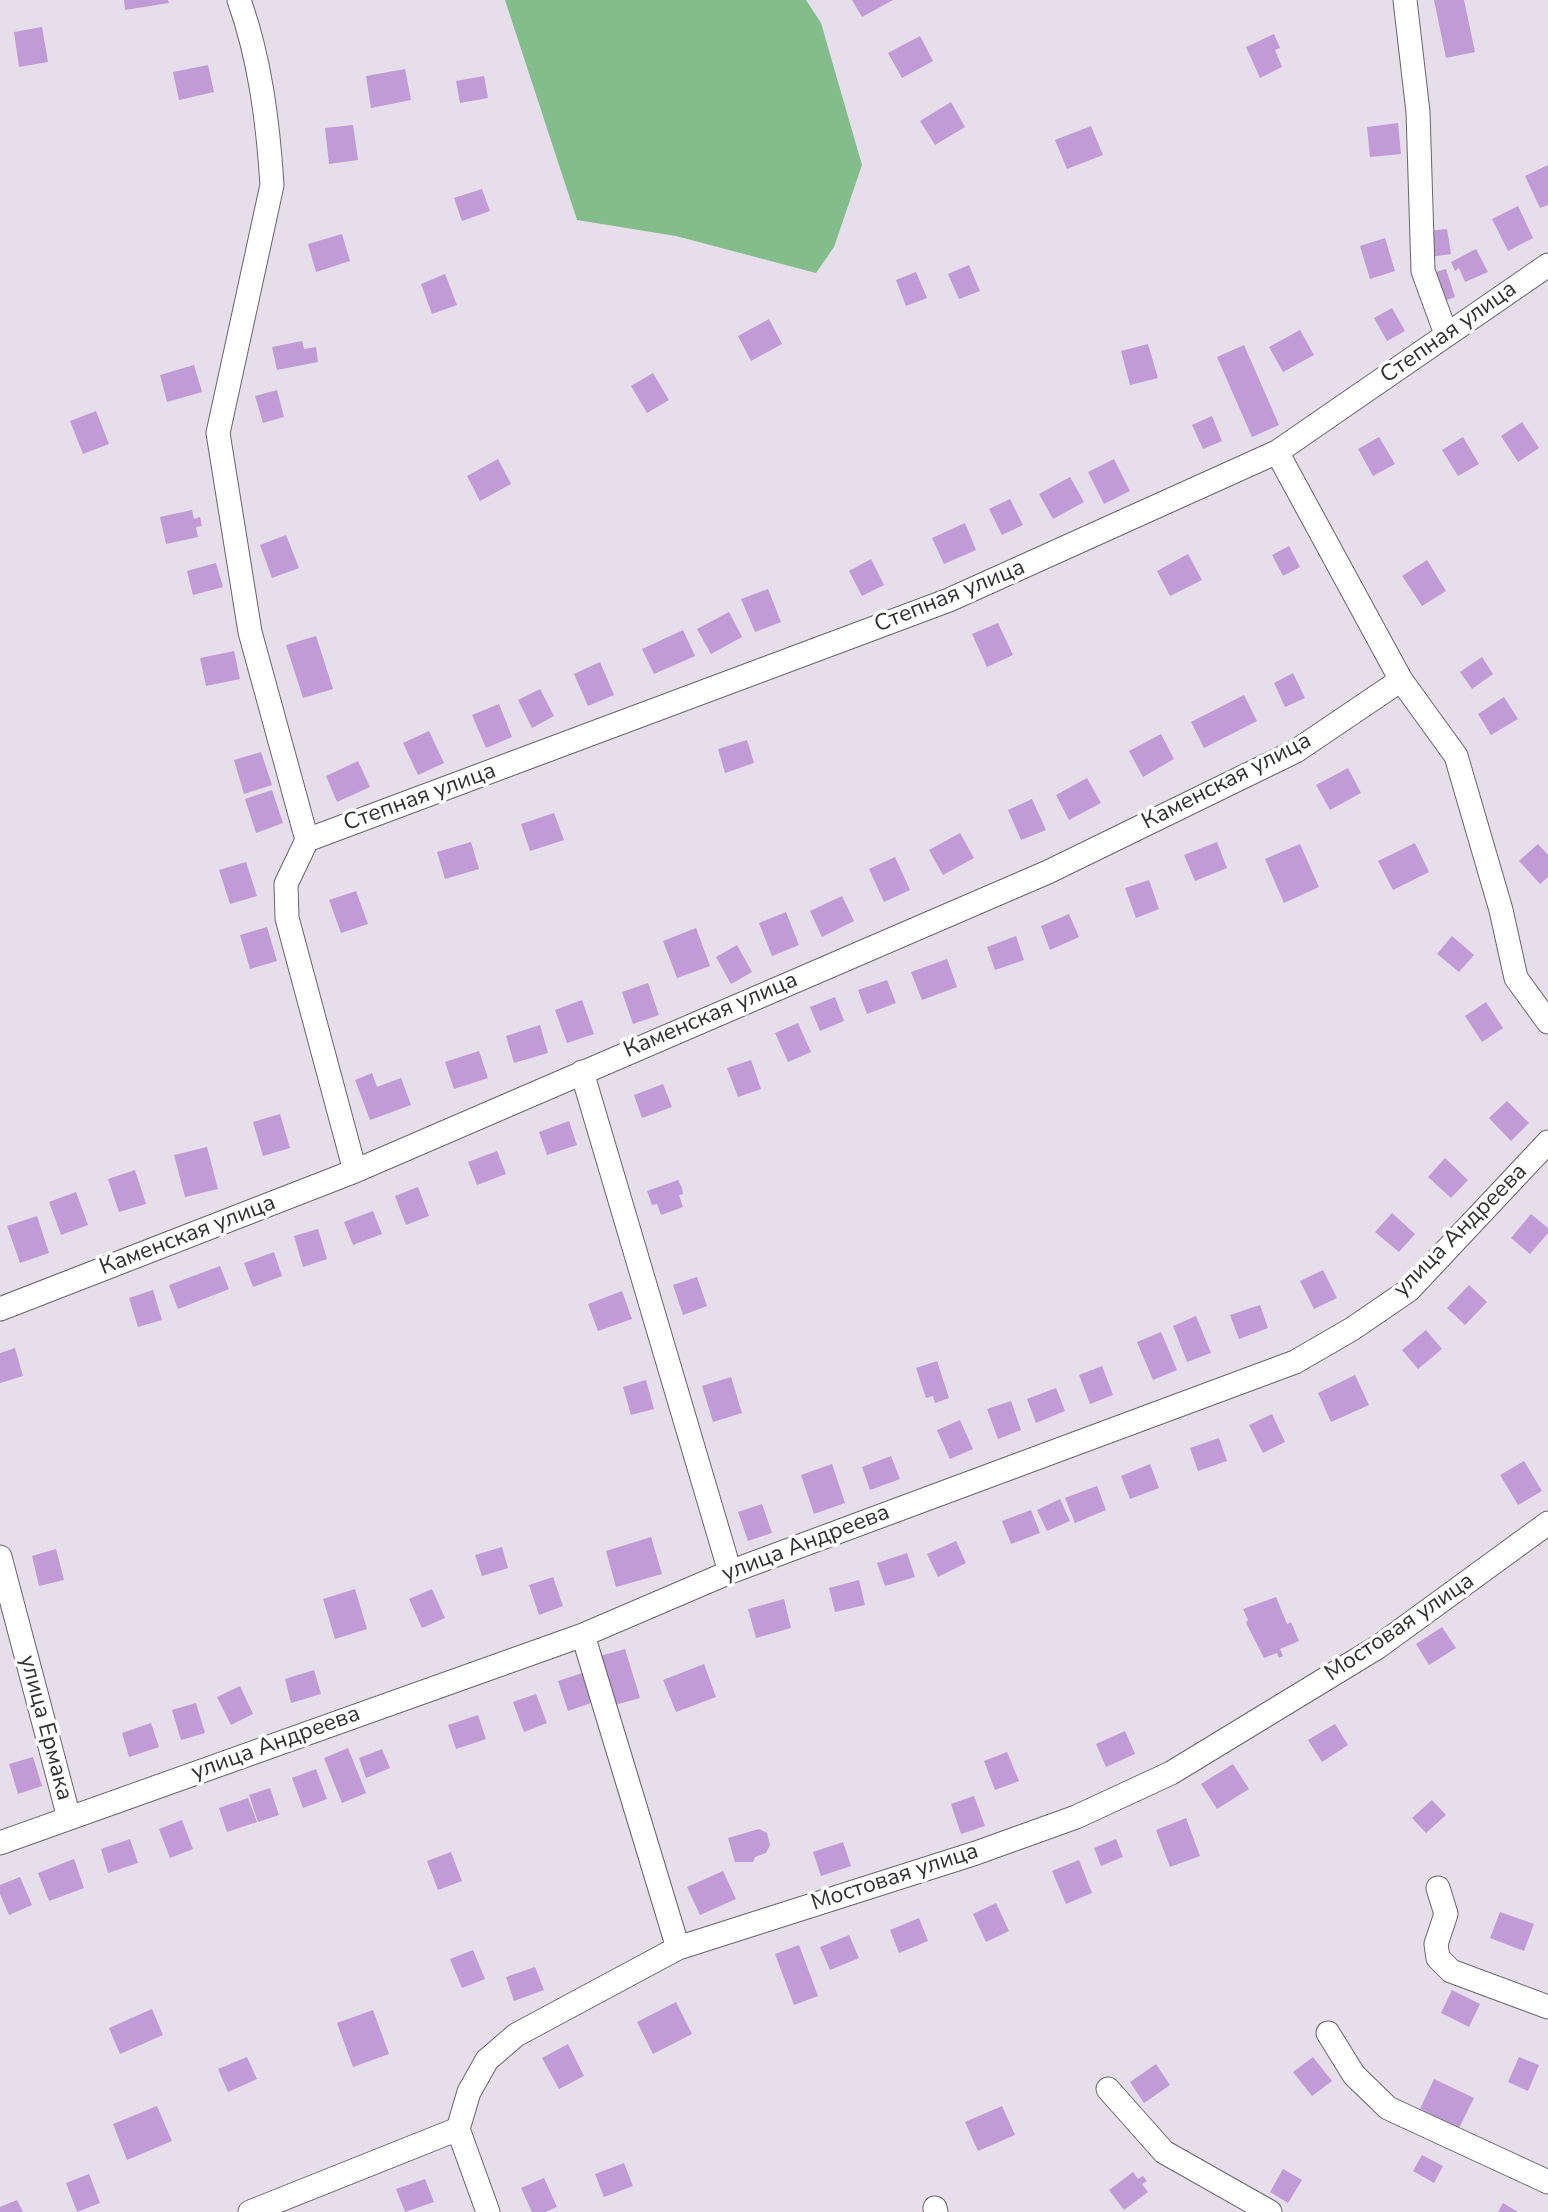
<!DOCTYPE html>
<meta charset="utf-8">
<style>
body{margin:0}
canvas{display:block;background:#e6deea}
</style>
<canvas width="1548" height="2212"></canvas>
<script>
const ctx = document.querySelector('canvas').getContext('2d');
ctx.lineJoin = 'round';
function fill(path, color) {
  ctx.fillStyle = color;
  ctx.fill(path, 'evenodd');
}
function trace(path, color, width, dash) {
  ctx.strokeStyle = color;
  ctx.lineWidth = width;
  ctx.lineCap = dash ? 'butt' : 'round';
  ctx.setLineDash(dash || []);
  ctx.stroke(path);
}
function drawText(font, color, halo, rows, align = 'center') {
  ctx.font = font + ' "Nunito Sans",sans-serif';
  ctx.lineWidth = 7;
  ctx.setLineDash([]);
  ctx.textBaseline = 'middle';
  ctx.strokeStyle = halo;
  ctx.fillStyle = color;
  for (const [text, x, y, turn = 0] of rows) {
    ctx.save();
    ctx.translate(x, y);
    ctx.rotate((+turn || 0) * Math.PI / 180);
    ctx.textAlign = isNaN(turn) ? turn : align;
    if (halo) ctx.strokeText(text, 0, 0);
    ctx.fillText(text, 0, 0);
    ctx.restore();
  }
}
fill(new Path2D(`
 M505,0H806L821,23L862,165L834,247L816,273L676,236L577,220Z`), '#83bd8c');
fill(new Path2D(`
 M124,0H168L169,3L125,10Z
 M852,0H893L862,17Z
 M1434,0H1464L1475,52L1446,58Z
 M42,27L48,62L19,67L14,32Z
 M1274,34L1280,48L1275,50L1282,67L1260,78L1246,47Z
 M920,36L933,61L902,78L888,53Z
 M208,65L214,92L179,100L173,72Z
 M405,69L411,100L371,108L366,76Z
 M484,76L488,98L460,103L456,81Z
 M951,102L965,127L935,145L920,121Z
 M1398,123L1401,154L1370,157L1367,127Z
 M353,125L358,160L329,164L325,128Z
 M1091,126L1103,155L1067,169L1055,140Z
 M1548,165V205L1540,208L1525,176Z
 M482,189L490,211L462,221L454,198Z
 M1518,206L1533,238L1508,251L1492,219Z
 M1447,229L1451,254L1430,257L1427,231Z
 M342,234L350,261L316,272L308,244Z
 M1385,238L1395,271L1370,279L1360,246Z
 M1476,249L1488,272L1465,282L1459,268L1455,271L1451,262Z
 M969,265L980,291L959,299L948,274Z
 M1446,269L1455,297L1441,302L1432,273Z
 M916,272L927,298L906,306L896,280Z
 M445,274L457,305L432,314L421,284Z
 M1392,308L1405,331L1387,341L1374,318Z
 M769,319L782,344L751,361L738,336Z
 M1300,330L1314,355L1283,372L1269,347Z
 M302,341L304,349L316,347L318,362L277,370L272,347Z
 M1148,344L1158,378L1130,385L1121,351Z
 M1244,345L1279,425L1252,437L1217,357Z
 M194,365L202,392L167,402L160,375Z
 M653,373L669,400L647,413L631,386Z
 M277,390L284,417L263,423L255,396Z
 M96,411L109,444L83,454L70,421Z
 M1212,416L1222,441L1203,449L1192,425Z
 M1522,422L1539,448L1518,462L1501,436Z
 M1379,437L1395,464L1373,476L1358,449Z
 M1463,437L1479,464L1458,476L1442,450Z
 M498,459L511,484L480,501L467,476Z
 M1114,459L1130,491L1104,504L1088,472Z
 M1070,477L1084,502L1053,519L1039,494Z
 M1010,499L1023,525L1002,535L989,509Z
 M192,510L194,519L200,517L202,526L196,527L198,537L166,544L160,517Z
 M965,523L976,550L944,564L932,538Z
 M286,535L299,568L272,578L260,545Z
 M1289,546L1300,567L1283,576L1272,555Z
 M1188,554L1202,580L1170,596L1157,571Z
 M871,559L884,585L862,596L849,571Z
 M1427,560L1446,591L1422,606L1402,576Z
 M216,563L223,587L193,595L187,571Z
 M768,589L781,622L755,632L741,599Z
 M729,612L742,637L711,654L697,629Z
 M998,623L1013,655L987,667L972,634Z
 M683,630L695,656L654,674L642,649Z
 M316,636L333,689L303,698L286,645Z
 M234,651L240,679L206,686L200,658Z
 M1482,657L1493,674L1472,689L1460,672Z
 M600,662L614,695L588,706L574,674Z
 M1293,673L1305,698L1285,707L1274,683Z
 M540,689L554,716L532,728L518,700Z
 M1244,695L1257,721L1204,748L1191,722Z
 M1504,697L1518,719L1491,735L1478,714Z
 M499,704L512,737L486,748L472,715Z
 M429,731L444,763L418,775L403,743Z
 M1161,734L1174,759L1143,777L1129,751Z
 M747,740L754,763L725,773L718,749Z
 M261,752L272,785L244,794L234,760Z
 M358,761L370,787L337,802L326,776Z
 M1348,768L1361,793L1330,810L1316,785Z
 M1087,778L1101,803L1069,820L1056,795Z
 M272,790L283,823L256,833L245,799Z
 M1032,799L1046,830L1021,840L1008,810Z
 M554,813L564,840L530,851L521,824Z
 M960,833L974,858L943,875L929,850Z
 M471,842L479,869L445,879L437,852Z
 M1217,842L1227,868L1195,881L1184,855Z
 M1415,843L1429,872L1393,890L1378,861Z
 M1300,844L1319,887L1284,903L1265,859Z
 M1538,844L1548,855V877L1540,884L1519,861Z
 M895,857L910,890L884,902L869,869Z
 M246,862L257,896L230,904L219,870Z
 M1149,880L1159,909L1136,918L1125,888Z
 M356,891L368,924L341,933L329,900Z
 M842,896L854,921L822,937L810,911Z
 M786,912L799,945L772,956L759,923Z
 M1069,914L1079,937L1050,950L1041,926Z
 M267,927L277,961L250,969L240,935Z
 M696,928L710,966L677,978L663,941Z
 M1016,936L1024,960L995,970L987,947Z
 M1452,936L1474,955L1459,972L1437,954Z
 M737,945L752,972L731,984L716,957Z
 M947,959L957,987L922,1000L911,972Z
 M887,980L896,1003L867,1014L858,990Z
 M648,983L659,1015L633,1024L622,992Z
 M835,997L844,1021L820,1031L810,1007Z
 M582,1000L594,1034L567,1043L555,1010Z
 M1486,1002L1503,1028L1482,1042L1465,1016Z
 M798,1023L811,1052L788,1062L775,1033Z
 M540,1025L548,1053L514,1063L506,1036Z
 M479,1051L488,1078L454,1089L445,1062Z
 M751,1060L761,1089L738,1097L727,1068Z
 M372,1073L377,1087L401,1078L411,1105L370,1120L355,1080Z
 M663,1084L672,1107L642,1118L634,1095Z
 M1507,1101L1529,1123L1511,1141L1489,1118Z
 M280,1114L290,1148L263,1156L253,1122Z
 M569,1121L577,1145L547,1155L539,1132Z
 M207,1147L218,1189L185,1197L174,1155Z
 M497,1151L506,1174L477,1185L468,1162Z
 M1445,1158L1468,1180L1451,1198L1428,1177Z
 M135,1170L146,1204L119,1212L108,1179Z
 M678,1180L682,1188L683,1194L679,1195L683,1207L661,1215L657,1204L652,1205L647,1191Z
 M418,1187L429,1216L406,1225L395,1196Z
 M76,1192L88,1225L61,1235L49,1202Z
 M373,1211L382,1234L353,1245L344,1222Z
 M1392,1213L1415,1234L1399,1252L1375,1232Z
 M1531,1214L1548,1228V1233L1530,1254L1511,1238Z
 M37,1216L49,1253L20,1263L7,1226Z
 M318,1229L327,1259L303,1267L294,1236Z
 M274,1252L282,1276L253,1287L244,1263Z
 M220,1266L229,1289L178,1309L169,1285Z
 M1323,1270L1337,1298L1314,1309L1300,1281Z
 M697,1277L707,1306L683,1315L673,1285Z
 M1469,1285L1487,1302L1465,1325L1447,1308Z
 M153,1290L162,1320L138,1327L129,1298Z
 M622,1291L632,1319L598,1331L588,1304Z
 M1260,1305L1268,1328L1239,1339L1230,1315Z
 M1196,1316L1211,1353L1187,1362L1173,1326Z
 M1426,1330L1442,1349L1418,1369L1402,1350Z
 M1161,1332L1177,1370L1153,1380L1137,1342Z
 M15,1348L23,1376L0,1383V1353Z
 M937,1361L949,1398L935,1403L933,1396L926,1398L916,1368Z
 M1102,1366L1113,1395L1090,1404L1079,1375Z
 M1355,1375L1369,1405L1331,1422L1318,1393Z
 M731,1377L742,1413L713,1422L702,1386Z
 M646,1380L654,1409L631,1415L623,1387Z
 M1056,1388L1065,1411L1036,1423L1027,1399Z
 M1011,1401L1021,1430L998,1439L987,1409Z
 M1272,1414L1285,1442L1263,1453L1249,1425Z
 M960,1420L973,1449L950,1459L937,1430Z
 M1219,1438L1227,1461L1198,1471L1190,1448Z
 M891,1456L900,1479L870,1490L862,1467Z
 M1524,1461L1542,1491L1518,1505L1500,1475Z
 M832,1464L845,1503L814,1514L801,1475Z
 M1150,1464L1159,1488L1130,1499L1121,1476Z
 M1097,1486L1106,1510L1075,1523L1065,1498Z
 M1060,1499L1070,1521L1047,1531L1037,1510Z
 M762,1504L772,1533L748,1541L738,1512Z
 M1031,1510L1040,1533L1011,1544L1002,1521Z
 M651,1537L662,1574L616,1587L606,1551Z
 M956,1541L966,1563L938,1577L927,1554Z
 M502,1547L508,1568L482,1576L475,1555Z
 M56,1549L64,1580L39,1586L32,1556Z
 M907,1553L915,1577L885,1586L877,1563Z
 M553,1577L563,1606L539,1615L529,1585Z
 M859,1580L865,1605L835,1612L829,1588Z
 M355,1589L367,1629L335,1639L323,1599Z
 M432,1589L445,1618L422,1628L409,1599Z
 M1276,1597L1287,1624L1291,1622L1299,1641L1280,1649L1283,1656L1279,1658L1277,1653L1264,1658L1246,1623L1248,1620L1243,1609Z
 M784,1599L791,1628L756,1638L748,1609Z
 M1442,1627L1456,1648L1429,1665L1416,1644Z
 M625,1649L640,1698L615,1705L600,1656Z
 M704,1664L716,1697L676,1712L663,1680Z
 M314,1670L321,1694L291,1703L285,1679Z
 M582,1673L591,1703L568,1711L558,1681Z
 M240,1686L253,1714L231,1725L217,1697Z
 M536,1694L547,1723L524,1732L513,1702Z
 M196,1703L205,1733L181,1740L172,1710Z
 M478,1715L486,1739L456,1749L448,1725Z
 M151,1723L159,1747L129,1757L122,1733Z
 M1335,1724L1348,1745L1322,1762L1308,1740Z
 M1125,1731L1135,1754L1106,1767L1096,1744Z
 M348,1748L366,1793L342,1803L324,1758Z
 M382,1749L390,1768L366,1778L359,1758Z
 M1007,1752L1019,1781L995,1790L984,1761Z
 M33,1757L42,1786L18,1794L9,1764Z
 M1233,1764L1249,1789L1217,1809L1201,1784Z
 M316,1769L327,1799L303,1808L292,1778Z
 M270,1788L279,1815L258,1822L249,1795Z
 M974,1796L985,1826L961,1834L951,1804Z
 M248,1798L257,1822L227,1832L219,1808Z
 M1432,1800L1446,1815L1426,1833L1412,1818Z
 M1186,1818L1200,1856L1170,1867L1156,1830Z
 M182,1820L193,1849L170,1858L159,1829Z
 M759,1829L767,1833L770,1845L766,1853L755,1857L753,1862H735L728,1838Z
 M130,1839L138,1863L108,1873L101,1849Z
 M1116,1839L1123,1857L1101,1866L1094,1848Z
 M843,1842L851,1866L821,1876L813,1852Z
 M451,1852L462,1881L438,1890L427,1861Z
 M74,1859L84,1888L49,1901L38,1873Z
 M1079,1860L1092,1893L1066,1904L1052,1871Z
 M723,1871L736,1899L700,1915L687,1887Z
 M20,1877L32,1905L9,1915L0,1894V1885Z
 M996,1903L1009,1931L986,1942L973,1914Z
 M1500,1912L1534,1924L1524,1951L1490,1938Z
 M919,1918L928,1941L899,1953L890,1930Z
 M849,1935L859,1958L830,1970L820,1947Z
 M799,1945L818,1996L794,2005L775,1954Z
 M473,1950L485,1979L462,1988L450,1959Z
 M535,1967L544,1990L514,2001L506,1977Z
 M1452,1990L1480,2004L1469,2027L1441,2013Z
 M676,2002L692,2034L653,2054L637,2022Z
 M152,2009L163,2035L120,2054L109,2028Z
 M373,2010L389,2054L353,2067L337,2023Z
 M568,2044L584,2076L559,2089L542,2058Z
 M247,2057L257,2079L228,2092L218,2069Z
 M1313,2057L1332,2081L1312,2096L1293,2072Z
 M1519,2057L1539,2065L1528,2091L1508,2082Z
 M1156,2064L1170,2085L1144,2103L1130,2082Z
 M1434,2079L1474,2098L1459,2128L1420,2109Z
 M157,2106L172,2141L127,2160L113,2124Z
 M1002,2106L1015,2135L978,2151L965,2122Z
 M1422,2155L1443,2166L1434,2183L1413,2171Z
 M624,2163L633,2186L604,2197L595,2174Z
 M1283,2169L1302,2180L1288,2203L1270,2192Z
 M1133,2172L1138,2179L1143,2176L1147,2181L1142,2184L1148,2192L1124,2210L1109,2190Z
 M89,2174L100,2203L77,2212L66,2183Z
 M544,2178L557,2207L545,2212H532L521,2188Z
 M425,2179L434,2202L405,2212L396,2189Z
 M17,2200L23,2212H0V2207Z
 M1503,2203L1518,2212H1498Z`), '#c19bd5');
const minor = new Path2D(`
 M239,0C260,59 268,122 272,185L218,433L250,632L307,840L286,884L287,918L355,1171
 M1405,0L1418,112L1423,271L1446,334
 M1277,452L1401,680L1456,756L1501,910L1516,978L1548,1022
 M307,840L949,600L1277,452L1548,265
 M582,1072L730,1572
 M0,1309L355,1171L1048,872L1296,751L1401,680
 M0,1557L69,1818
 M583,1635L678,1948
 M0,1843L583,1635L730,1572L1295,1362L1352,1329L1409,1290L1548,1142
 M1438,1888L1446,1914L1436,1944L1438,1958L1451,1971L1548,2007
 M1328,2033L1354,2075L1388,2108L1548,2182
 M1108,2089L1164,2152L1270,2212
 M458,2129L488,2212
 M935,2208L936,2212
 M250,2212L458,2129L469,2092L487,2060L516,2035L678,1948L976,1853L1076,1817L1171,1773L1378,1647L1548,1523`);
trace(minor, '#6b646e', 25);
trace(minor, '#fff', 23);
drawText('23px', '#343135', '#fff', [
 ["Степная улица",1449,333,-35],
 ["Степная улица",950,597,-22],
 ["Каменская улица",1227,782,-27],
 ["Степная улица",420,798,-20],
 ["Каменская улица",711,1016,-23],
 ["улица Андреева",1461,1231,-45],
 ["Каменская улица",188,1236,-21],
 ["улица Андреева",806,1544,-21],
 ["Мостовая улица",1400,1628,-34],
 ["улица Ермака",45,1728,75],
 ["улица Андреева",276,1744,-20],
 ["Мостовая улица",895,1878,-18]
]);
</script>
